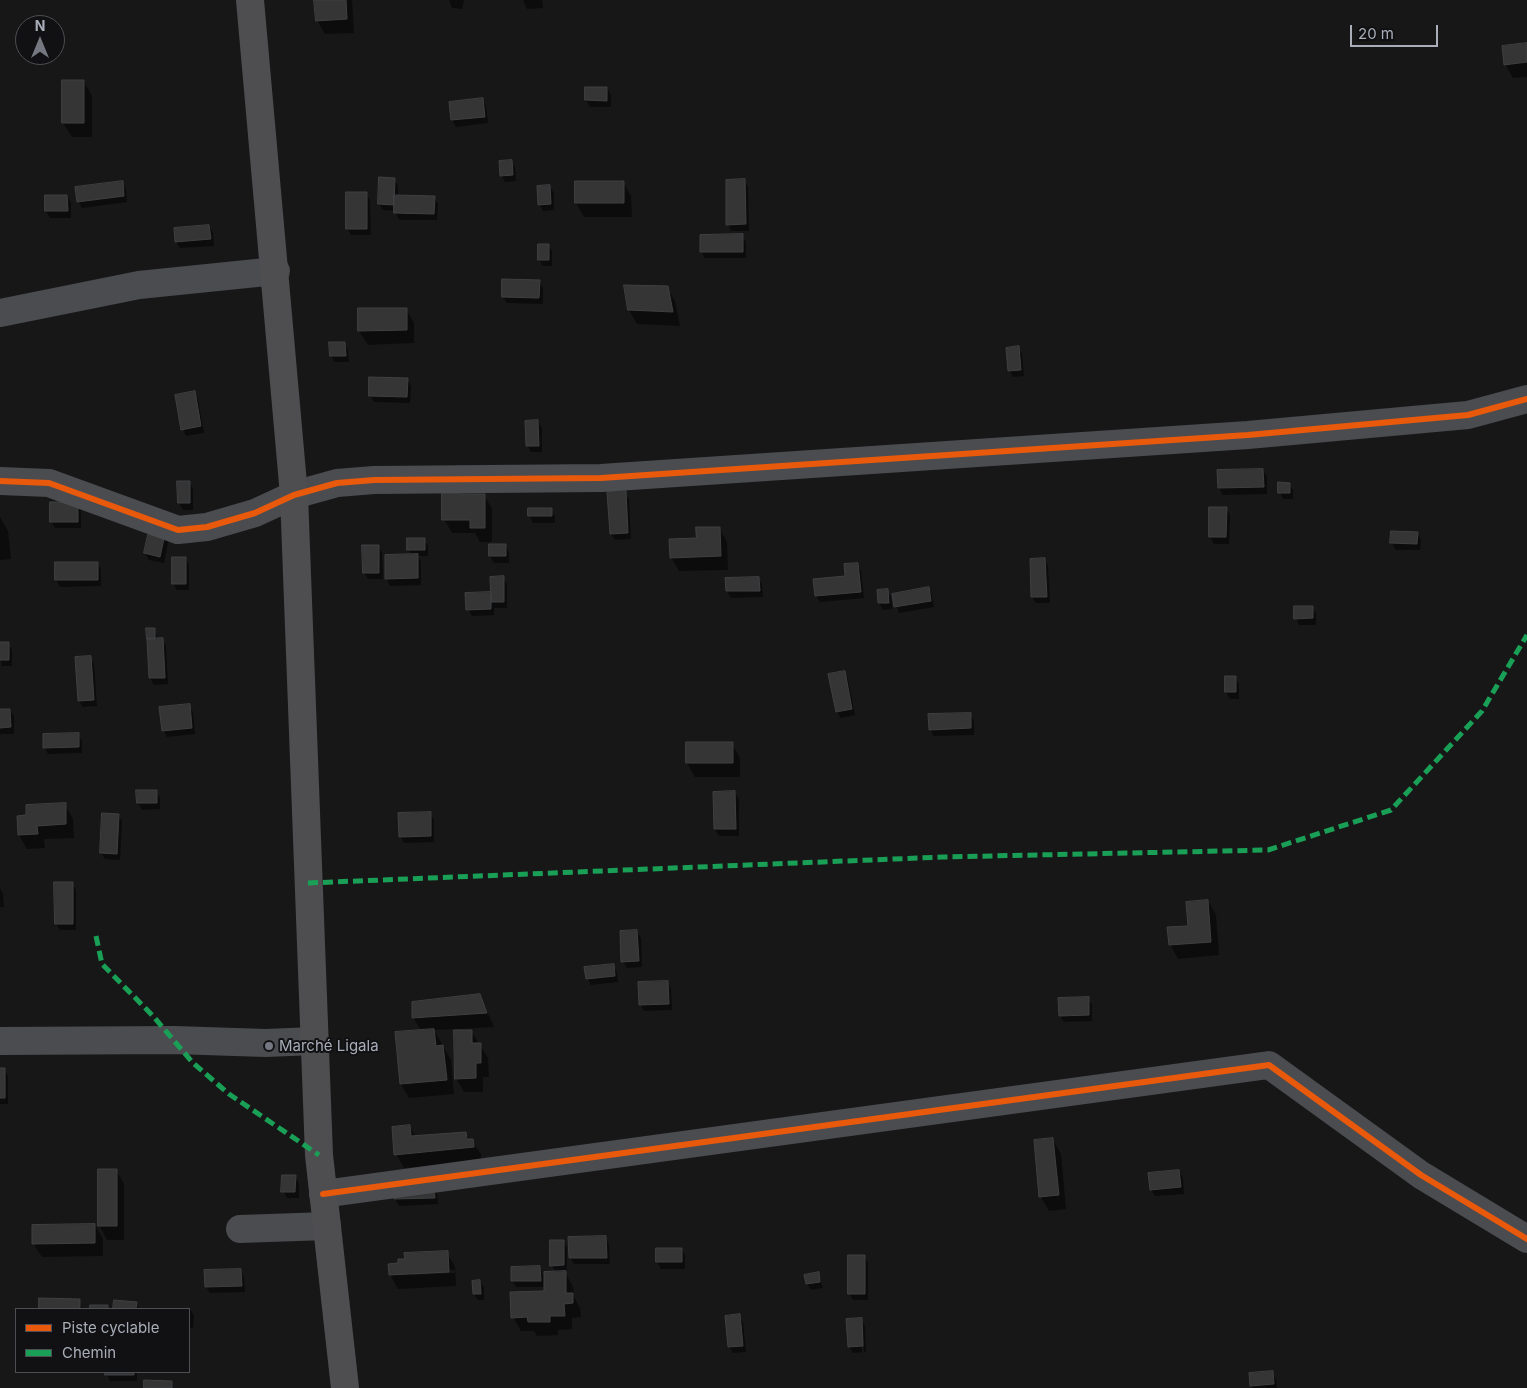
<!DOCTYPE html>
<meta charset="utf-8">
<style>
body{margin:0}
#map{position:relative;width:1527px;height:1388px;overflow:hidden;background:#171717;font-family:Inter,sans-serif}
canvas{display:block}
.legend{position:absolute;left:15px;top:1308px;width:175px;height:65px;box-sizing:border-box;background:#111113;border:1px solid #4d4f55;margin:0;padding:6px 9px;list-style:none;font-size:15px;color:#a8adb8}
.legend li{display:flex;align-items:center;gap:10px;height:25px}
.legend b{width:25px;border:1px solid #4d4f55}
.north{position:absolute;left:15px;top:15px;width:50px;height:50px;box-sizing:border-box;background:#111113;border:1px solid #4d4f55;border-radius:50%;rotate:0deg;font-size:14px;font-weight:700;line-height:20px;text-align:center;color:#a8adb8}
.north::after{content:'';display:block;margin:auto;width:18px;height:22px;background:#757880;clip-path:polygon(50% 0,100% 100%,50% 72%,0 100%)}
.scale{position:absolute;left:1350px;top:25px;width:88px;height:22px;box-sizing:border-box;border:2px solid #a8adb8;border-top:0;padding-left:6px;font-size:15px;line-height:18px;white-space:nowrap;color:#a8adb8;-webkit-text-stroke:4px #111113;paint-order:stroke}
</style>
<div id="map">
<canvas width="1527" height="1388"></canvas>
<ul class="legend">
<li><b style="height:6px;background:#e8590c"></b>Piste cyclable</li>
<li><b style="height:6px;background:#1a9f57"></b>Chemin</li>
</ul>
<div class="north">N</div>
<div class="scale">20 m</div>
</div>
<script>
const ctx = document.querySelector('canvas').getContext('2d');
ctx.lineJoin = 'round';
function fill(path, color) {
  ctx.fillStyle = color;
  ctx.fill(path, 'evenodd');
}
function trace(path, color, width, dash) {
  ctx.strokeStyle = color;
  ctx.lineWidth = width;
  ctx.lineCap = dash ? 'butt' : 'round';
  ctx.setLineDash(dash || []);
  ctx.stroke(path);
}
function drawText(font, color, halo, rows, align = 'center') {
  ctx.font = font + ' Inter,sans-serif';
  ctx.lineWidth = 4;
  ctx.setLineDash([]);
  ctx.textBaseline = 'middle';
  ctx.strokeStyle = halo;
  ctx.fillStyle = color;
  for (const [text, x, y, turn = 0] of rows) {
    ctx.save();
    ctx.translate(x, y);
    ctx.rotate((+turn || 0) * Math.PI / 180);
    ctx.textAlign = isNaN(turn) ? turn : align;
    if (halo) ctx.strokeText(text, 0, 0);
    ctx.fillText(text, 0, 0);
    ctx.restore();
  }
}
fill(new Path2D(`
 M316,0H352L354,33L325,34L317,20Z
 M449,0H464L462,9L452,8Z
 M523,0H542L543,8L527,9Z
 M1527,45V77L1513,78L1505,64Z
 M84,82L92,96V137H72L63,123Z
 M607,88L611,95V107H590L586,100Z
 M483,99L486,106L488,123L456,127L452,120L450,103Z
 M512,162L515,168L516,181L505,182L501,175Z
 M394,179L398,186V196L434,198L438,204L437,220H399L395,211L383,210L379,204Z
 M744,180L748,187L749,231H731L728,224Z
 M122,182L126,189L127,202L82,208L78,201Z
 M623,182L631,196L632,217H584L576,203Z
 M550,187L554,193V210L543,211L539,204Z
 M366,193L370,200L371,235H351L347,228Z
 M67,196L71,203V218H50L46,211Z
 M209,226L213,233L214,246L180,248L176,242Z
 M742,236L746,242V258H705L701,252Z
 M548,245L552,251V266H543L539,260Z
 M539,281L543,288V304L507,303L503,297Z
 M667,287L675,301L680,326L637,324L629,310Z
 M406,309L414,323V343L368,345L359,331Z
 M344,343L348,350L349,362H335L331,356Z
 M1018,348L1022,354L1024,376L1013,377L1010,371Z
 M407,379L411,386L410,403L374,402L370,395Z
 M194,393L198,399L204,433L186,436L183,429Z
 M538,421L542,428V452H531L528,446Z
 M1263,470L1267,477V494L1223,495L1219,488L1218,471Z
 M189,482L193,489V510H183L179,503Z
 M1289,484L1293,490V499H1283L1280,492Z
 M460,492L462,495H484L492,509V542H480L475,533H452L444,519Z
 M625,493L629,499L631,539L615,540L611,534Z
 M77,503L81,510V528H55L51,522Z
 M1210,508H1226L1230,515L1229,544H1214L1210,537Z
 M551,509L555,516V523H533L530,516Z
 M0,517L8,531L11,559L0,560Z
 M151,527L169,537L164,563L149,560L145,553Z
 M719,528L727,542L728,570L679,571L671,557Z
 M1417,533L1421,540L1420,550H1396L1392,543Z
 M424,539L428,546V556H418L421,562V585L390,586L387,579L412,555L408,550Z
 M505,545L509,552V563H494L490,556Z
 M378,546L382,553L383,579H368L364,573Z
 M186,558L189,565V590H177L173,583Z
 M1044,559L1048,566L1050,603H1036L1032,597Z
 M98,563L101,570V586L60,587L56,580Z
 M857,565L861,571L864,598L820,602L816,596L846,578Z
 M503,578L507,584V608H494V615L472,616L468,609L492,593Z
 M758,578L762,585L763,597L731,598L727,591Z
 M929,589L932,595L934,607L899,613L893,595Z
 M887,591L891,597L892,609L883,610L879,603Z
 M1312,607L1316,614V625H1299L1296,618Z
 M154,629L158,640H162L166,646L168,684L154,685L150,678L147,630Z
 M0,644H8L12,650V666H2V670Z
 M90,658L94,664L97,706L83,707L79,701Z
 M844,672L848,679L855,715L841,718L837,712Z
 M1226,678H1236L1239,684V699H1230L1226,692Z
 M189,706L193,712L195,734L167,737L163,730Z
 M0,710H10L14,717V734H0Z
 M970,714L974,721V735L934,736L930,730Z
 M78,734L82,741V753L48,754L45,748Z
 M732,744L740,758V777H695L687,763Z
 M156,791L160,798V809L142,810L138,803L137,792Z
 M715,793H735L739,799V836H719L715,829Z
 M65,805L73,819L74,838L44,839L45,848L27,849L19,835L28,817Z
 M430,813L434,820V842L404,843L400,836Z
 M118,815L122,821L120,860L105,859L101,853Z
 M72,883L76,890V930H60L56,924Z
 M0,888L3,894L4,907H0Z
 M1208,901L1216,915L1219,955L1178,959L1170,944L1189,927Z
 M637,932L641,938L642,967L627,968L623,961Z
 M613,965L617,972L618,982L591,985L587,978Z
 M668,983L671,989L672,1010L644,1011L641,1005Z
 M480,995L494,1027L456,1029V1031H471L488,1058L489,1077H483V1092H464L456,1078L455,1029L434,1030L451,1060L454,1094L409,1098L401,1084L421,1031L413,1017Z
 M1088,999L1092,1005V1021L1064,1022L1060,1016Z
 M0,1069H4L8,1076V1104H0Z
 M410,1127L416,1137L465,1133L481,1154V1161L404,1168L396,1154Z
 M1053,1140L1061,1154L1066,1209L1049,1211L1041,1197Z
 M116,1170L124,1184V1240H107L99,1225Z
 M1179,1172L1183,1178L1184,1194L1155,1196L1151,1190Z
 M295,1177L299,1183V1198H287L283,1191Z
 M433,1186L437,1193L438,1204L399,1206L395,1199Z
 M95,1225L103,1239V1256L42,1257L33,1243Z
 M605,1238L609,1244L610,1264H574L570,1258Z
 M563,1241L567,1248V1272H565L573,1287L574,1297L580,1308L581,1317L572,1318V1329L558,1330V1335L537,1336L534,1331H521L513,1317L545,1292V1287H516L513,1281L540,1267L543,1274L556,1273L552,1265Z
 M682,1249L685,1256V1269H661L657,1262V1250Z
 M447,1253L455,1267L456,1286L398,1289L390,1274ZM455,1270V1273L412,1275V1272Z
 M864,1256L868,1263V1300H853L849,1293Z
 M241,1270L244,1277L245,1292L210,1293L206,1287Z
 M818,1274L823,1288L811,1290L807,1284Z
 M480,1281L484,1288V1300H478L474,1294Z
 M40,1299L79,1301L83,1309H40Z
 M115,1302L136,1303L139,1309H115Z
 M180,1309H190L194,1316L193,1328H189V1309Z
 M739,1316L743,1322L746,1352L733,1353L729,1347Z
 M861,1319L865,1326L866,1352L853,1353L849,1347ZM861,1325H863L864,1352H862Z
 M106,1372H137V1381H110Z
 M1272,1372L1276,1379L1277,1388H1253L1251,1386Z`), '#0007');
const building = new Path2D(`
 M314,0H346L347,19L316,21Z
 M1527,43V62L1504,65L1502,46Z
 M62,80H84V123H62Z
 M585,87H607V101L585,100Z
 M483,98L485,117L451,120L449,102Z
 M512,160L513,175L500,176L499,161Z
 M379,177L395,178L394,205L378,204Z
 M745,179L746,224L726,225V180Z
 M123,181L124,196L77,202L75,187Z
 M575,181H624V203H575Z
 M550,185L551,204L538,205L537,186Z
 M346,192H367V229H346Z
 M45,195H67L68,211H45Z
 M394,195L435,196L434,214L394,213Z
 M209,225L211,239L175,242L174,228Z
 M743,234V252H700V235Z
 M538,244H549V260H538Z
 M502,279L540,280L539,298L502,297Z
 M624,285L668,286L673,312L628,310Z
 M358,308H407V330L358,331Z
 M329,342H345L346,356H330Z
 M1019,346L1021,370L1008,371L1006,348Z
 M369,377L408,378L407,397L369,396Z
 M195,391L201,426L181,430L175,395Z
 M538,420L539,446H526L525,421Z
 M1263,469L1264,487L1218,488L1217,470Z
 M177,481H190V503H178Z
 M1278,482L1290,483V493H1278Z
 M442,490H461V494H485V528H470V520H442Z
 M626,491L628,533L610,534L607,492Z
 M50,502H78V522H50Z
 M1209,507H1227L1226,537H1209Z
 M528,508H552V516H528Z
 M150,526L166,529L160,557L144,553Z
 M696,527H720L721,556L670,558L669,539L696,538Z
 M1391,531L1418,532L1417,544L1390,543Z
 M407,538H425V550H407Z
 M489,544H506V556H489Z
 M362,545H379V573H363Z
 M418,554V578L385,579V555Z
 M172,557H186V584H172Z
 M1045,558L1047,597H1031L1030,559Z
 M55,562H98V580H55Z
 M858,563L861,592L815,596L813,579L845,576L844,564Z
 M504,576V602H491L490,577Z
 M759,577L760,591H726L725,578Z
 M929,587L931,601L894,607L892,594Z
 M888,589L889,603H878L877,590Z
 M491,592V609L466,610L465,593Z
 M1294,606H1313V618L1294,619Z
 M146,628H155V639H147Z
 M163,638L165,678H149L147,639Z
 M0,642H9V660H0Z
 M91,656L94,700L78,701L75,657Z
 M845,671L852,709L836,712L828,674Z
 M1225,676H1236V692H1225Z
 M190,704L192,728L162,731L159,707Z
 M0,709H10L11,727L0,728Z
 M971,713V728L929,730L928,714Z
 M79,733V747L43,748V734Z
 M686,742H733V763H686Z
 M136,790H157V803H137Z
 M735,791L736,829H714L713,792Z
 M66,803V824L37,826L38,834L18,835L17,816L26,815V805Z
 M431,812V836L399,837L398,813Z
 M102,813L119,814L117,854L100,853Z
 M54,882H73V924H55Z
 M1208,900L1211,942L1169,945L1167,927L1188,926L1186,902Z
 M637,930L639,961L621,962L620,931Z
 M614,964L615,976L586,979L584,967Z
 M668,981L669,1004L639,1005L638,982Z
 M480,994L487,1013L412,1018V1002Z
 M1089,997V1015L1059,1016L1058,998Z
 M434,1029L436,1046L443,1045L447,1080L400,1084L395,1032Z
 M454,1030H472V1043H481V1063H476V1078L455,1079Z
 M0,1068H5V1098H0Z
 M410,1125L411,1136L466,1132L467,1139H473L474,1147L394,1155L392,1127Z
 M1053,1138L1059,1195L1039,1197L1034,1140Z
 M98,1169H117V1226H98Z
 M1179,1170L1181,1187L1150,1190L1148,1173Z
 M282,1175H296L295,1192H281Z
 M434,1185L435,1198L394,1199V1186Z
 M95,1224V1243L32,1244V1225Z
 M606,1236L607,1258H569L568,1237Z
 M550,1240H564V1265L550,1266Z
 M656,1248H682V1262H656Z
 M448,1251L449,1272L389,1275L388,1264L398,1263V1259H405L404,1253Z
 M848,1255H865V1294H848Z
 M540,1266L541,1281H511V1267Z
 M241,1269L242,1286L205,1287L204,1270Z
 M566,1271V1293H573V1303L564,1304L565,1316H550V1322H528L527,1317L511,1318L510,1292L544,1291V1272Z
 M819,1272L820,1282L806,1284L804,1275Z
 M480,1280L481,1294H473L472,1281Z
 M39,1298L80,1299V1309H39Z
 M114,1300L137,1302L136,1309H113Z
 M90,1305H108V1309H90Z
 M740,1314L743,1346L728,1347L725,1316Z
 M862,1318L863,1346L848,1347L846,1319Z
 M1273,1371L1274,1384L1250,1386L1249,1373Z
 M105,1372H134V1375H105Z
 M144,1380L172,1381V1388H144Z`);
fill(building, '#353536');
trace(building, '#3f4043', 1);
trace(new Path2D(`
 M0,313L139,285L276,271
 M0,481L49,483L178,530L207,527L255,513L294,495L337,483L374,480L601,478L1248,435L1468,415L1527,399
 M0,1041L174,1040L266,1043L314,1041
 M323,1194L1269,1065L1421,1175L1527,1239
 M240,1229L327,1226`), '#4b4c50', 28);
trace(new Path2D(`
 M250,0L294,495L319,1155L345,1388`), '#4e4e51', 28);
trace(new Path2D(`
 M308,883L943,857L1268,850L1391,810L1482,711L1527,635
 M96,936L102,964L153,1016L193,1063L229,1094L319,1155`), '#1a9f57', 5, [10, 5]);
trace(new Path2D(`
 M0,481L49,483L178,530L207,527L255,513L294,495L337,483L374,480L601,478L1248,435L1468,415L1527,399
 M323,1194L1269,1065L1421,1175L1527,1239`), '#e8590c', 6);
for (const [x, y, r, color] of [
 [269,1046,5,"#757880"]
]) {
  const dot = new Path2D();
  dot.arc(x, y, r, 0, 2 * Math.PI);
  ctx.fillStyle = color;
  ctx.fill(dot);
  trace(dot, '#111113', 2);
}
drawText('15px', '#a8adb8', '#111113', [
 ["Marché Ligala",279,1046]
], 'left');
</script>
